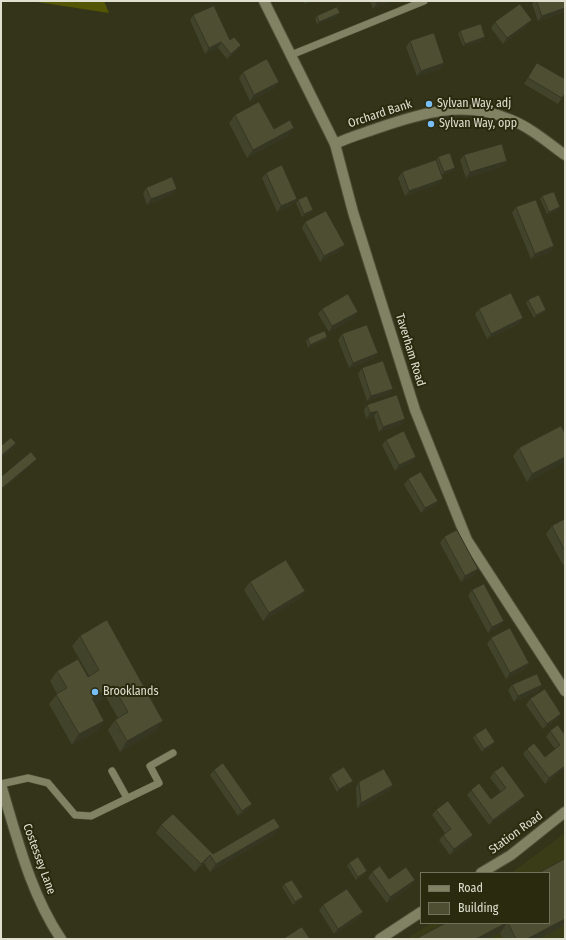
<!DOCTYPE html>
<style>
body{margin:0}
#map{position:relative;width:566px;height:940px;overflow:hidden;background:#333419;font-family:"Fira Sans Condensed",sans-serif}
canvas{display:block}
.frame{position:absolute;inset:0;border:2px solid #dfe0d0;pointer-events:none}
.legend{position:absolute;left:420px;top:872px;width:130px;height:52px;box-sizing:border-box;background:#292a0e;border:1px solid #72735c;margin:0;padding:5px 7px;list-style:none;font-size:12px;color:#dfe0d0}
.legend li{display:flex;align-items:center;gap:8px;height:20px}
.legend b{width:20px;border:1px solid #72735c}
</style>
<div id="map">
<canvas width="566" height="940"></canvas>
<div class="frame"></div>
<ul class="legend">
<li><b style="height:5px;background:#808263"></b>Road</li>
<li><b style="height:11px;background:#4d4e32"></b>Building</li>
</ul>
</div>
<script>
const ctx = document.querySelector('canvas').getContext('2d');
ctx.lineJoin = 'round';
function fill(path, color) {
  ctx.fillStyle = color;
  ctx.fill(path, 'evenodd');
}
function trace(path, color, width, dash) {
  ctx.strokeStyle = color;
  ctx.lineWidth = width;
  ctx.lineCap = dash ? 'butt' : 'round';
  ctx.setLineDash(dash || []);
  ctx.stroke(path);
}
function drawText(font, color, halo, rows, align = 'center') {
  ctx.font = font + ' "Fira Sans Condensed",sans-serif';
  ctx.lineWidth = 4;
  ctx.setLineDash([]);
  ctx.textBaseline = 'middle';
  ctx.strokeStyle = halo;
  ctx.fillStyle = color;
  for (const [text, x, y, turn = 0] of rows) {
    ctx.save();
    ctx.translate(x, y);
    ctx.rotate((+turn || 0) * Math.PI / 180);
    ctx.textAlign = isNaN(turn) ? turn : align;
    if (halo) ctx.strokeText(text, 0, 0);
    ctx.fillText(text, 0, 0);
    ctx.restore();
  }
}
fill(new Path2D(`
 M565,833V939H406L431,923H549V873H511Z`), '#3a3b17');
fill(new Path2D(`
 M31,1H104L109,13Z`), '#545505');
const lane = new Path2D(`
 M291,55L424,1
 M112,771L127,798
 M1,784L28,778L48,783L75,815L91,816L159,783L150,766L173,753`);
const street = new Path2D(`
 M335,144C349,137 364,133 378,128C422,113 463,100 509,119C530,127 547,142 565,155
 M481,873L511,855L565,812
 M380,939L421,912`);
const secondary = new Path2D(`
 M264,1L335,144L353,212L415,410L467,540L565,691
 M1,785C17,837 30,893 61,939`);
trace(lane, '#4e4f38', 8);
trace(street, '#4e4f38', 12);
trace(secondary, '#4e4f38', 12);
trace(lane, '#808263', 7);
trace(street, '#808263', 10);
trace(secondary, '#808263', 10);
fill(new Path2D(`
 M303,1H312L305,4Z
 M370,1H391L373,9Z
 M534,1H565V12L538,21L532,4Z
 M193,15L230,40L241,45L237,51L227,59L218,48L205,54L190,20Z
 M317,16H338L317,24L315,18Z
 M532,20L528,25L503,44L491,28L495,22Z
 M460,31L483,40L463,46L458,34Z
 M410,41L441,69L417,76L406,47Z
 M537,63L562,98L558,104L524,84Z
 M243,72L275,88L250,101L239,78Z
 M235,115L274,129L288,136L247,158L229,123Z
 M464,155L504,166L466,178L460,160Z
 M438,157L455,168L453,171L442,175L436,160Z
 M402,172L439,184L405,196L398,178Z
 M266,173L297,199L293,204L277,212L262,178Z
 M146,188L173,194L147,205L143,194Z
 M542,196L558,210L547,214L540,199Z
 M298,200L313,210L311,213L302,217L296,203Z
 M516,207L551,252L531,259L512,213Z
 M305,222L341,250L320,262L302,228Z
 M528,300L544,312L534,318L526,303Z
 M322,309L354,318L329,332L318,314Z
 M479,309L519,324L487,339L475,314Z
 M342,334L378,353L374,359L349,368L338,340Z
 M327,337L325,340L308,348L306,341L308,338Z
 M362,368L389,394L367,401L358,374Z
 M367,405L402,424L379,432L374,416L366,419L364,410Z
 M565,433V462L527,482L513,456L519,448Z
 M386,440L412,462L395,471L382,445Z
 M408,479L438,501L434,506L421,513L404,485Z
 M565,519V564L563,565L546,534L552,526Z
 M444,537L474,575L461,582L440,543Z
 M250,582L305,591L299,599L263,621L244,590Z
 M472,590L500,626L488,633L468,596Z
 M80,636L156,731L120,752L108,730L115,720L118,718L106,697L95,703L104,721L97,731L72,745L49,704L57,694L50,681L57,671L88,677L89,676L72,646Z
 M491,638L529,663L525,669L506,679L487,644Z
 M512,685H542L538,691L514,702L508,690Z
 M530,699L558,719L543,729L526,705Z
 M558,725L565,768L545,784L523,754L527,749L545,757L555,749L546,737L550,731Z
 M475,735L493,745L482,752L473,738Z
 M214,770L252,804L248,810L238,816L210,775Z
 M494,772L521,801L489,825L467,795L471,790L491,799L501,792L490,778Z
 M331,775L353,781L351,783L337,792L329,778Z
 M359,782L393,785L389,791L357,809L356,788Z
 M436,810L473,835L469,841L450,855L439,840L443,835L445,833L432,815Z
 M161,825L213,854L274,835L210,872L204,863L195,872L156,833Z
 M349,863L367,871L365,874L356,880L347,866Z
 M372,872L389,879L411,885L387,903L368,878Z
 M284,884L303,897L301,900L293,905L282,887Z
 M323,905L363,912L359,918L334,934L319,910Z
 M446,923H549L565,925L539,939H503L500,933L488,939H416Z`), '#42432b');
fill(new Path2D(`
 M308,1H312L305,4Z
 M382,1H391L373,9L377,3Z
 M565,8V12L538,21L542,16Z
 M340,13L338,16L317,24L319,22Z
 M532,20L528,25L503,44L507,38Z
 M485,37L483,40L463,46L465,44Z
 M221,42L218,48L205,54L209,48Z
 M241,45L237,51L227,59L231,54Z
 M444,63L441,69L417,76L421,71Z
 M279,82L275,88L250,101L254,95Z
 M294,128L288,136L247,158L253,150Z
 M507,161L504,166L466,178L470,172Z
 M455,168L453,171L442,175L444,172Z
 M443,179L439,184L405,196L409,191Z
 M177,189L173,194L147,205L151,199Z
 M297,199L293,204L277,212L281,206Z
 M560,207L558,210L547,214L549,212Z
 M313,210L311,213L302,217L304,214Z
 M345,245L341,250L320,262L324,256Z
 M554,246L551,252L531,259L535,254Z
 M546,310L544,312L534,318L536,315Z
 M358,312L354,318L329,332L332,326Z
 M523,318L519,324L487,339L491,334Z
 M327,337L325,340L308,348L310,345Z
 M378,353L374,359L349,368L353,363Z
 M393,389L389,394L367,401L371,396Z
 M377,411L374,416L366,419L370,413Z
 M405,419L402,424L379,432L383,427Z
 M16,443L12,449L1,458V456Z
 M416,457L412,462L395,471L399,465Z
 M565,457V462L527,482L532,474Z
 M37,459L33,464L1,491V489Z
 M438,501L434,506L421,513L425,508Z
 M478,569L474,575L461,582L465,576Z
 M305,591L299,599L263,621L269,613Z
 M504,621L500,626L488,633L492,627Z
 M529,663L525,669L506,679L510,673Z
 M542,685L538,691L514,702L518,696Z
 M113,686L106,697L85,709L92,698Z
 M561,714L558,719L543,729L547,724Z
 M104,721L97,731L72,745L79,734Z
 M163,721L156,731L120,752L127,741Z
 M495,742L493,745L482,752L484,749Z
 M565,766V768L545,784L549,778Z
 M353,781L351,783L337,792L339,789Z
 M393,785L389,791L357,809L361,803Z
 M525,796L521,801L489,825L493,820Z
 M252,804L248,810L238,816L242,811Z
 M280,827L274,835L210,872L216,864Z
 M473,835L469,841L450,855L454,849Z
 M210,855L204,863L195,872L201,864Z
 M367,871L365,874L356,880L358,877Z
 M415,880L411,885L387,903L390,897Z
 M303,897L301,900L293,905L295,902Z
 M363,912L359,918L334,934L338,929Z
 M565,919V925L539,939H527Z
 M506,923H507L500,933L488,939H476Z`), '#363723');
const building = new Path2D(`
 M376,1H382L377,3Z
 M537,1H565V8L542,16Z
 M520,4L532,20L507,38L495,22Z
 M214,6L230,40L234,37L241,45L231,54L221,42L209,48L193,15Z
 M337,7L340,13L319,22L317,16Z
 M481,24L485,37L465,44L460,31Z
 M434,33L444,63L421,71L410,41Z
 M267,59L279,82L254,95L243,72Z
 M537,63L565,79V93L562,98L528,78Z
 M259,102L274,129L290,120L294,128L253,150L235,115Z
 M502,144L507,161L470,172L464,155Z
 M450,153L455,168L444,172L438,157Z
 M436,160L443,179L409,191L402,172Z
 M282,165L297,199L281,206L266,173Z
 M172,177L177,189L151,199L146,188Z
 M554,192L560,207L549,212L542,196Z
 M307,196L313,210L304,214L298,200Z
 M536,200L554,246L535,254L516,207Z
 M326,211L345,245L324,256L305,222Z
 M511,293L523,318L491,334L479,309Z
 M348,294L358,312L332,326L322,309Z
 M539,295L546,310L536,315L528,300Z
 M367,325L378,353L353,363L342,334Z
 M325,331L327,337L310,345L308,338Z
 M383,361L393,389L371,396L362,368Z
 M397,395L405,419L383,427L377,411L370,413L367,405Z
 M561,426L565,433V457L532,474L519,448Z
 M404,431L416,457L399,465L386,440Z
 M11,438L16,443L1,456V446Z
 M31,452L37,459L1,489V477Z
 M421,472L438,501L425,508L408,479Z
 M565,519V551L552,526Z
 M457,530L478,569L465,576L444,537Z
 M286,560L305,591L269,613L250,582Z
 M484,584L504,621L492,627L472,590Z
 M107,620L163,721L127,741L115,720L128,712L113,686L92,698L104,721L79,734L56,694L67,688L57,671L78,659L88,677L99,670L80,636Z
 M510,628L529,663L510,673L491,638Z
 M537,674L542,685L518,696L512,685Z
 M545,689L561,714L547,724L530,699Z
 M558,725L565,735V766L549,778L527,749L534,743L545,757L560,745L550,731Z
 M486,728L495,742L484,749L475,735Z
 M223,763L252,804L242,811L214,770Z
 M503,766L525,796L493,820L471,790L479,783L491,799L506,788L494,772Z
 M344,767L353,781L339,789L331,775Z
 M384,769L393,785L361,803L359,782Z
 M448,801L473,835L454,849L443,835L451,829L436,810Z
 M173,814L213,854L274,818L280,827L216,864L210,855L201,864L161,825Z
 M358,857L367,871L358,877L349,863Z
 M565,859V919L527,939H516L508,923H549V873H539Z
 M380,866L389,879L406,867L415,880L390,897L372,872Z
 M292,880L303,897L295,902L284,884Z
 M347,889L363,912L338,929L323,905Z
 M446,923H506L476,939H416Z
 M302,927L310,939H283Z`);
fill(building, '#4d4e32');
trace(building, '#363723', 1);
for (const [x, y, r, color] of [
 [429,104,4,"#78bff7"],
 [431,124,4,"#78bff7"],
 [95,692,4,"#78bff7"]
]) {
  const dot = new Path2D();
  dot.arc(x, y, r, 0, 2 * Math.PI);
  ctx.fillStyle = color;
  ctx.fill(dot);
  trace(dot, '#292a0e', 1.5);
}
drawText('12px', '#dfe0d0', '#292a0e', [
 ["Sylvan Way, adj",437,104],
 ["Sylvan Way, opp",439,124],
 ["Brooklands",103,692]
], 'left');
drawText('12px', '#dfe0d0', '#292a0e', [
 ["Orchard Bank",380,114,-18],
 ["Taverham Road",410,350,73],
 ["Station Road",516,833,-36],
 ["Costessey Lane",39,859,70]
]);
</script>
